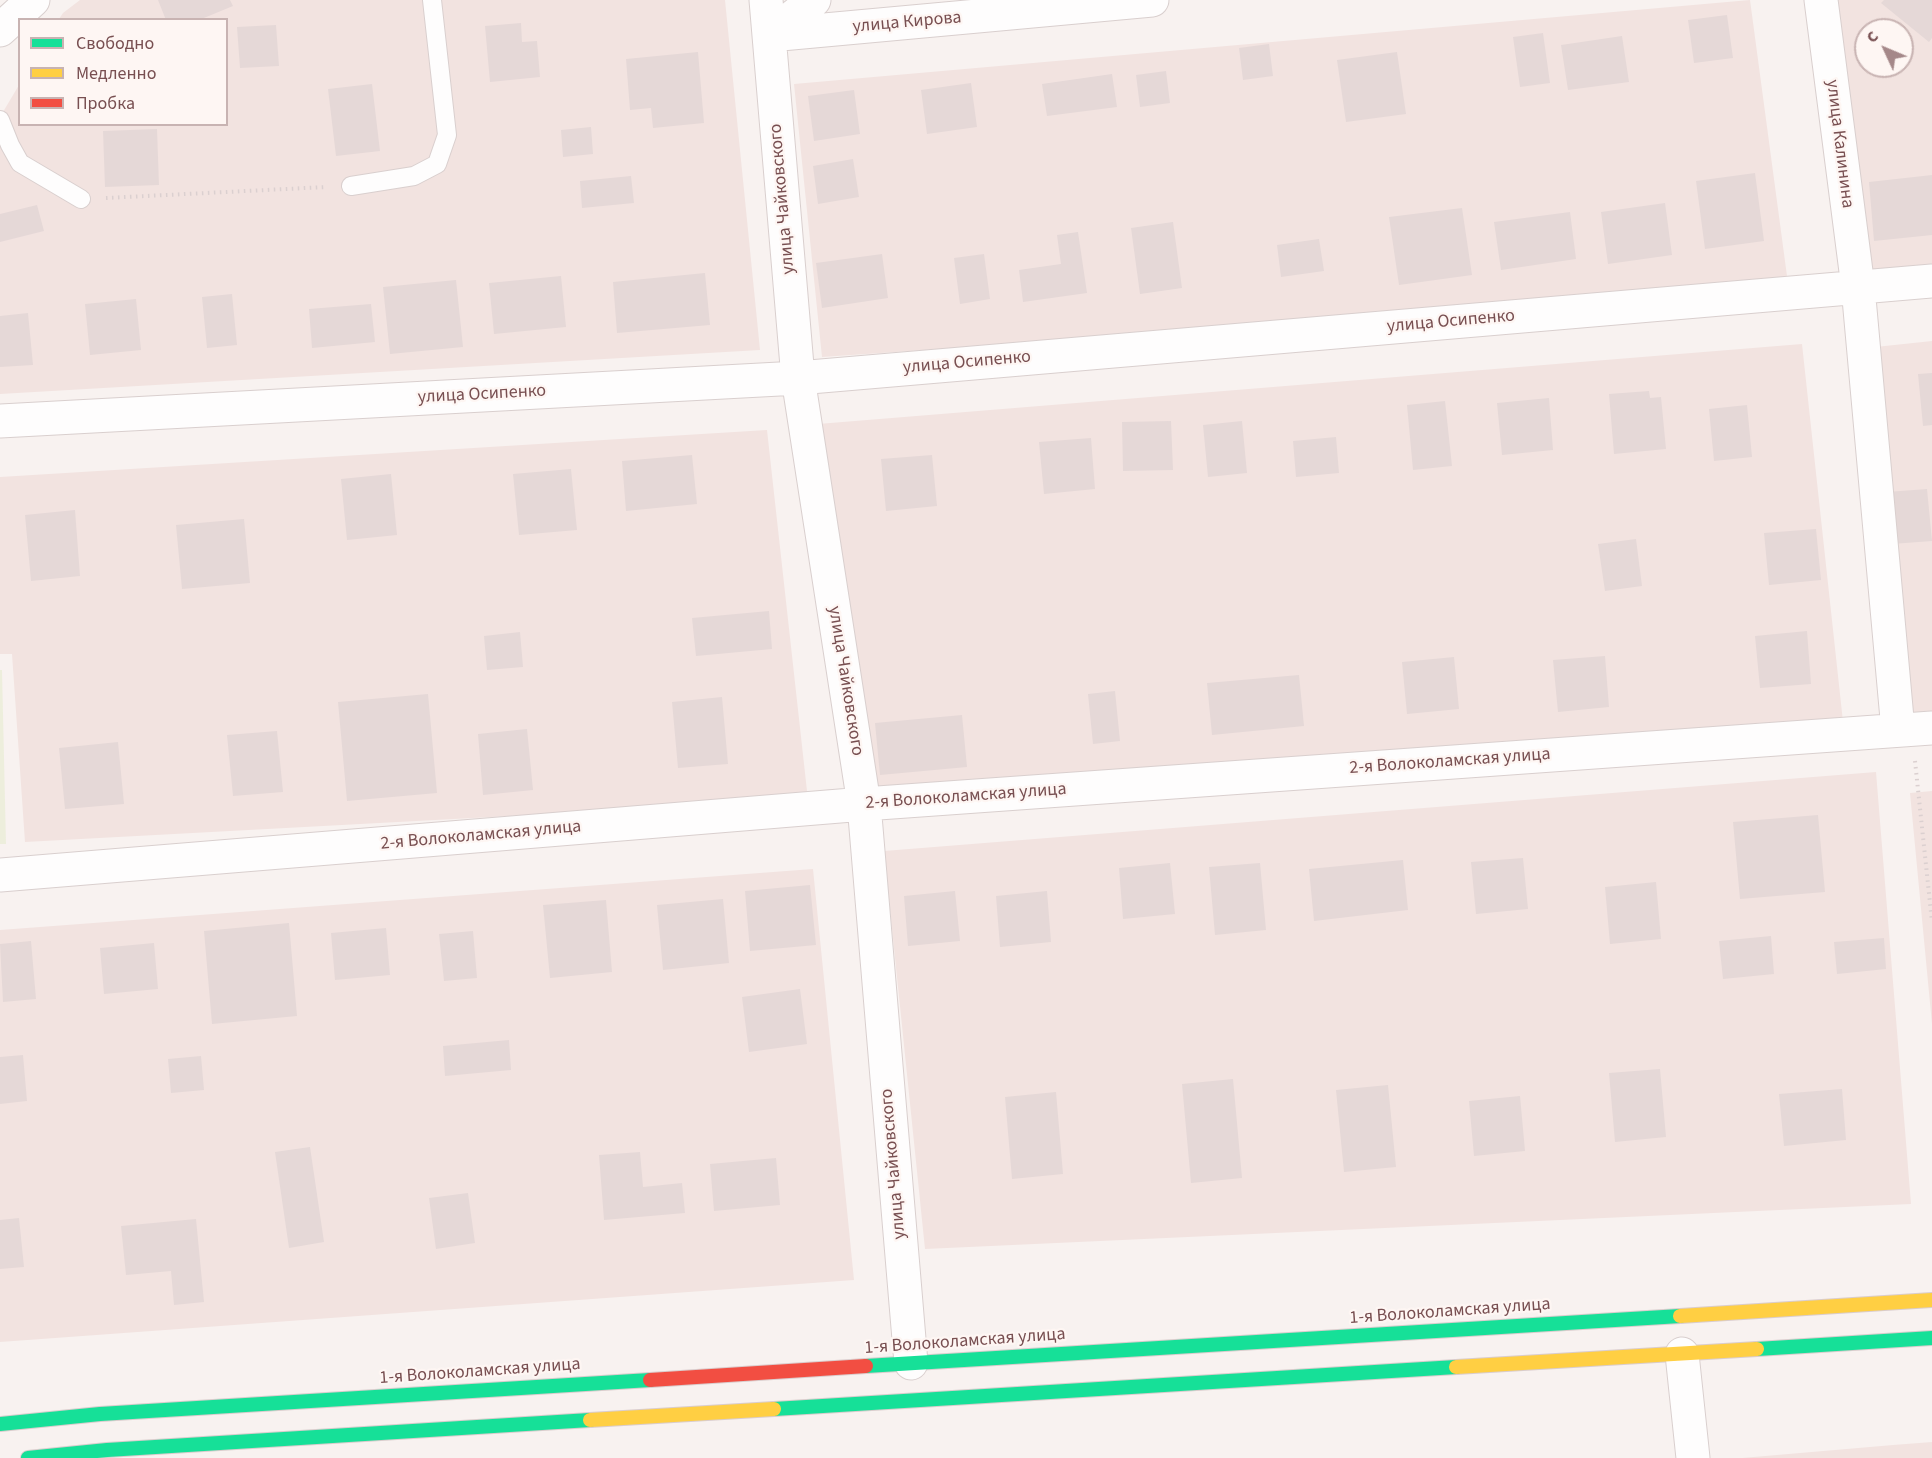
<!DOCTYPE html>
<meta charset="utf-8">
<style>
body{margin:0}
#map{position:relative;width:1932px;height:1458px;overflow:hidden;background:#f8f2f0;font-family:"Source Sans 3",sans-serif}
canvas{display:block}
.legend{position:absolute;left:18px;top:18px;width:210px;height:108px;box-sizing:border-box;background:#fef6f3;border:2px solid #c8b3b2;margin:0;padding:8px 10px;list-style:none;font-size:18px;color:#784f51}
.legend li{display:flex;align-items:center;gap:12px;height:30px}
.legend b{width:30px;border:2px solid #c8b3b2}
.north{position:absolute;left:1854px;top:18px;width:60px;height:60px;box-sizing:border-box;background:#fef6f3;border:2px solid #c8b3b2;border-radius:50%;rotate:314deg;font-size:16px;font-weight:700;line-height:24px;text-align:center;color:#784f51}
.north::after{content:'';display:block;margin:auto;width:21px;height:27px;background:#a58889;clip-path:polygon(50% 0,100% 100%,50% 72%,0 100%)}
</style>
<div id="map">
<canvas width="1932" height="1458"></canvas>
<ul class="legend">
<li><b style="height:8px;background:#16e098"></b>Свободно</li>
<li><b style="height:8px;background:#ffcf43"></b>Медленно</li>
<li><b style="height:8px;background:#f24e42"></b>Пробка</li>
</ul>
<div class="north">С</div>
</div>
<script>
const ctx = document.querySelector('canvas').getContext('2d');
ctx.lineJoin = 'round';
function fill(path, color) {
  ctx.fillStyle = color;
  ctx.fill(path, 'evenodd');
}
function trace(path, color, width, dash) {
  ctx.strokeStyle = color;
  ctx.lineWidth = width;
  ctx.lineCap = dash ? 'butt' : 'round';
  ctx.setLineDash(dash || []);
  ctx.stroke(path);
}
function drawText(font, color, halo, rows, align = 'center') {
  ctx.font = font + ' "Source Sans 3",sans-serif';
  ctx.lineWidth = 4.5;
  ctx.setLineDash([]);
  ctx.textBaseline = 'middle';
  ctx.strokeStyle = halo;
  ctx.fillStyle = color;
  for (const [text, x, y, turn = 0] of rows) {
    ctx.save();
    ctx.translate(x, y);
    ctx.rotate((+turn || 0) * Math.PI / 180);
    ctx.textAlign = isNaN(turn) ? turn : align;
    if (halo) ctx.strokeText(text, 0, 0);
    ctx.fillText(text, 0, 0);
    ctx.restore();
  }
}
fill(new Path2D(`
 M80,0H725L760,350L0,394V117L19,85L20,124H226V20L59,19L63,13Z
 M1750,0L1789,291L822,357L794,84Z
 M1814,0H1932V268L1843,276ZM1866,30H1902V66H1866Z
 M1932,341V723L1896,726L1866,348Z
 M1802,344L1844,731L863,797L818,424Z
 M767,430L808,800L25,842L12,654H0V477Z
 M1876,772L1911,1204L925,1249L884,851Z
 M1932,791V1024L1910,793Z
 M813,869L854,1280L0,1342V930Z
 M1932,1442V1458H1742L1893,1445Z`), '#f2e3e0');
fill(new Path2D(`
 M0,670H2L6,844H0Z`), '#edeedc');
fill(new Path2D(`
 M158,0H230L233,6L199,20H166Z
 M1884,0H1932V38L1929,42L1881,3Z
 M1727,15L1733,58L1694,63L1688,20Z
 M521,23L522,42L537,41L540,77L490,82L485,26Z
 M276,25L279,66L240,68L237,27Z
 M1543,33L1550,83L1520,87L1513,37Z
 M1622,36L1629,82L1568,90L1561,45Z
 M1269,44L1273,76L1243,80L1239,48Z
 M698,52L704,123L653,128L651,108L630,110L626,59Z
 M1397,52L1406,114L1346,122L1337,60Z
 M1166,71L1170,103L1140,107L1136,75Z
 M1112,74L1117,107L1047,116L1042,84Z
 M971,83L977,127L927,134L921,90Z
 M372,84L380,151L336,156L328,89Z
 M854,90L860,134L814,141L808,96Z
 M591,127L593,154L563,157L561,130Z
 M157,129L159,185L105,187L103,131Z
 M853,159L859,197L818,204L813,166Z
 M1755,173L1764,241L1705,249L1696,181Z
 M1932,175V235L1874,241L1869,182Z
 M631,176L634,203L582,208L580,181Z
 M1665,203L1672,255L1608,264L1601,212Z
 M37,205L44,231L0,242V214Z
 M1462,208L1472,275L1399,285L1389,217Z
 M1570,212L1576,259L1501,270L1494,222Z
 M1173,222L1182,288L1140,294L1131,228Z
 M1078,232L1087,293L1023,302L1019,270L1061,264L1057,235Z
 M1319,239L1324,271L1281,277L1277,245Z
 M882,254L888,298L822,308L816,263Z
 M984,254L990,299L960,304L954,258Z
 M705,273L710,325L617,333L613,282Z
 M561,276L566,327L494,334L489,283Z
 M456,280L463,347L390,354L383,287Z
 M232,294L237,345L207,348L202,297Z
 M136,299L141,350L90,355L85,304Z
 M371,304L375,342L312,348L309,309Z
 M28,313L33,365L0,367V316Z
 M1932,373V425L1923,426L1918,374Z
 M1649,391L1650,398L1661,397L1666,449L1614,454L1609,394Z
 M1549,398L1553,450L1502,455L1497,403Z
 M1445,401L1452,466L1413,470L1407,405Z
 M1747,405L1752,457L1714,461L1709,409Z
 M1171,421L1173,470L1123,471L1122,422Z
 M1242,421L1247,473L1208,477L1203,425Z
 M1336,437L1339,473L1296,477L1293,441Z
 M1091,438L1095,489L1044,494L1039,442Z
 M692,455L697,504L626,511L622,461Z
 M932,455L937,506L886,511L881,459Z
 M571,469L577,530L519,535L513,474Z
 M391,474L397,535L347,540L341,479Z
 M1927,489L1932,541L1892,544L1887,492Z
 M75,510L80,576L31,581L25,515Z
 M244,519L250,583L182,589L176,525Z
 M1816,529L1821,580L1769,585L1764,533Z
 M1636,539L1642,586L1605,591L1598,544Z
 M769,611L772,649L696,656L692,618Z
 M1807,631L1811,684L1760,688L1755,636Z
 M520,632L523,667L487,670L484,636Z
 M1605,656L1609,707L1558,712L1553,660Z
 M1454,657L1459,709L1407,714L1402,662Z
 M1299,675L1304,726L1212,735L1207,683Z
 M1115,691L1120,741L1093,744L1088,694Z
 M428,694L437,793L347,801L338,702Z
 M722,697L728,764L678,768L672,702Z
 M962,715L967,767L880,775L875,723Z
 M527,729L533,790L483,795L478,734Z
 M277,731L283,792L233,796L227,735Z
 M118,742L124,804L65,809L59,748Z
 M1818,815L1825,892L1740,899L1733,822Z
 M1523,858L1528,909L1476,914L1471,862Z
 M1403,860L1408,910L1314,921L1309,869Z
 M1170,863L1175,914L1123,919L1119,868Z
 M1260,863L1266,930L1215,935L1209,867Z
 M1656,882L1661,939L1610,944L1605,887Z
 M810,885L816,945L750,951L745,891Z
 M955,891L960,941L908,946L904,896Z
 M1047,891L1051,942L1000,947L996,896Z
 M723,899L729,963L663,970L657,905Z
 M606,900L612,972L550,978L543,905Z
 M289,923L297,1016L212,1024L204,931Z
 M386,928L390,975L335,980L331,933Z
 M473,931L477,978L444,981L439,934Z
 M1771,936L1774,974L1723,979L1719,941Z
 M1884,938L1886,969L1837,974L1834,942Z
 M31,941L36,999L3,1002L0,944Z
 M154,943L158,989L104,994L100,948Z
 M800,989L807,1044L749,1052L742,997Z
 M509,1040L511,1070L445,1076L443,1046Z
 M23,1055L27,1101L0,1104V1057Z
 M201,1056L204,1090L171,1093L168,1059Z
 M1660,1069L1666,1137L1615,1142L1609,1073Z
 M1233,1079L1242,1178L1191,1183L1182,1084Z
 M1388,1085L1396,1167L1344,1172L1336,1090Z
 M1842,1089L1846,1140L1784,1146L1779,1094Z
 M1056,1092L1063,1174L1012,1179L1005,1097Z
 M1520,1096L1525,1151L1474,1156L1469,1101Z
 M310,1147L324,1242L289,1248L275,1152Z
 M640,1152L643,1187L682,1183L685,1213L604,1220L599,1155Z
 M776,1158L780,1205L714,1211L710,1164Z
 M468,1193L475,1243L436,1249L429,1198Z
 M19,1218L24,1267L0,1269V1220Z
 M196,1219L204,1302L174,1305L171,1271L126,1275L121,1226Z`), '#e5d8d7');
const lane = new Path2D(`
 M0,120L10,145L20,163L81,199
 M351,186L414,176L437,164L447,135L432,0`);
const street = new Path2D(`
 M766,0L798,378L864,804L911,1363
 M1821,0L1858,287L1898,730
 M0,30L33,0
 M770,35L1152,0
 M770,35L814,0
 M0,421L798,378L1932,281
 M0,875L864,804L1932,728
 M1682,1354L1693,1458`);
const fast = new Path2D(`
 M1757,1349L1932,1338
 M866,1366L1680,1316
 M774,1409L1456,1367
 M0,1424L100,1414L650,1380
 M28,1458L107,1450L590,1420`);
const slow = new Path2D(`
 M1680,1316L1932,1300
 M1456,1367L1757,1349
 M590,1420L774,1409`);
const jam = new Path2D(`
 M650,1380L866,1366`);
trace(lane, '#d9cfce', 20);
trace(street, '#d9cfce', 35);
trace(fast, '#dacdcd', 16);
trace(slow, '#dacdcd', 16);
trace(jam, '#dacdcd', 16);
trace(new Path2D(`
 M106,198L326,187
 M1915,761L1932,922`), '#dbd0d0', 4, [1.5, 4.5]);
trace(lane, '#fefdfd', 18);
trace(street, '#fefdfd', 33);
trace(fast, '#16e098', 14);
trace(slow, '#ffcf43', 14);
trace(jam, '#f24e42', 14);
drawText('18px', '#784f51', '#fef6f3', [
 ["улица Кирова",907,23,-5],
 ["улица Калинина",1839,144,83],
 ["улица Чайковского",783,199,-95],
 ["улица Осипенко",1451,322,-5],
 ["улица Осипенко",967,363,-5],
 ["улица Осипенко",482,395,-3],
 ["улица Чайковского",845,681,81],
 ["2-я Волоколамская улица",1450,762,-4],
 ["2-я Волоколамская улица",966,797,-4],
 ["2-я Волоколамская улица",481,836,-5],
 ["улица Чайковского",894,1164,-95],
 ["1-я Волоколамская улица",1450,1312,-4],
 ["1-я Волоколамская улица",965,1342,-4],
 ["1-я Волоколамская улица",480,1372,-4]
]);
</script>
